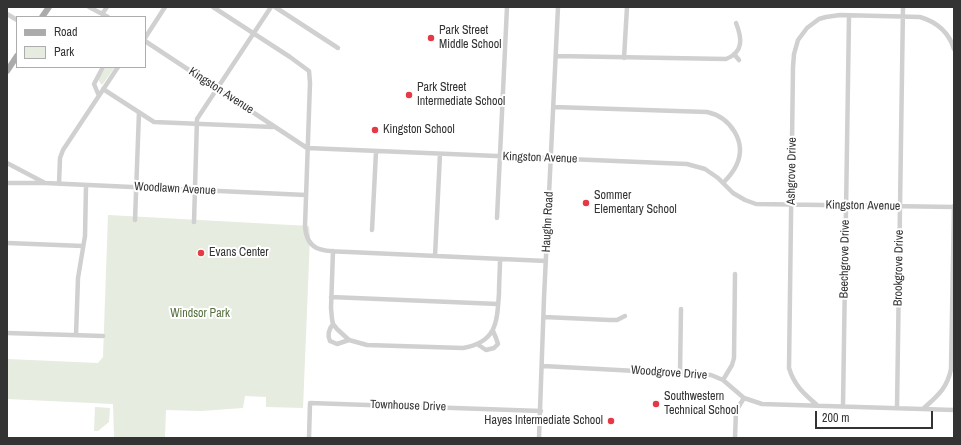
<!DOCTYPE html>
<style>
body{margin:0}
#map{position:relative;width:961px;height:445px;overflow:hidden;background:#fff;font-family:"Archivo Narrow",sans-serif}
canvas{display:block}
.frame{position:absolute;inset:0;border:8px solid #333;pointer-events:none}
.legend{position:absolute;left:16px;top:16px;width:130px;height:52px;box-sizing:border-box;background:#fff;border:1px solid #adadad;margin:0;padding:5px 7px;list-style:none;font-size:12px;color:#333}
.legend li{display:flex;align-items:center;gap:8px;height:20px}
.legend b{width:20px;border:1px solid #adadad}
.scale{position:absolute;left:815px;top:411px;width:118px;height:18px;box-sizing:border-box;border:2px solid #333;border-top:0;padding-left:5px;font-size:12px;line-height:14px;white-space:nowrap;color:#333;-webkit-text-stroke:3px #fff;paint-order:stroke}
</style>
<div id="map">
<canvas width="961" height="445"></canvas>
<div class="frame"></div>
<ul class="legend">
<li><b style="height:5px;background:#ababab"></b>Road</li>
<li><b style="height:11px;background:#e6ecdf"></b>Park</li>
</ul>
<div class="scale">200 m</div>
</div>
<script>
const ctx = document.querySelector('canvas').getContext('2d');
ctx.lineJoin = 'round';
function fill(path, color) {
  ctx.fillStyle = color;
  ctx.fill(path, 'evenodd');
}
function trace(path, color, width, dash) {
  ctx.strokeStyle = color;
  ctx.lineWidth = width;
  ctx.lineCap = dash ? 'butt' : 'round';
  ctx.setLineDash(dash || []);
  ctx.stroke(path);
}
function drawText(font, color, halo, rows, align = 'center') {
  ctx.font = font + ' "Archivo Narrow",sans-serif';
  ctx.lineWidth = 4;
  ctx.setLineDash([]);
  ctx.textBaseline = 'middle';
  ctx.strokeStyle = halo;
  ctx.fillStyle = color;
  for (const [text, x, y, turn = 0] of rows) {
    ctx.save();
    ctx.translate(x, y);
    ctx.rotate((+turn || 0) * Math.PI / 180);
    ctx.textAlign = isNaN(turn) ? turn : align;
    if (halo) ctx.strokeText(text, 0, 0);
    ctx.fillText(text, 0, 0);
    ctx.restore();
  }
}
fill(new Path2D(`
 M106,67H115L102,85L99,81V78Z
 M108,215L309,226L310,237L303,408L266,407V397L245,396L243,408L201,411L166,410L165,438H114L113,404L7,399V359L98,363L103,357Z
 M95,407L110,408L109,422L98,431H94Z`), '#e6ecdf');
trace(new Path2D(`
 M89,7L108,17
 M213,7L290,57L309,71L310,83L305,226C307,254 326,251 349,252L546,261
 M275,7L338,48
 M7,14L17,20
 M102,14L107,7
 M145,38L165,7
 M145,41L307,148L687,164L705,169L718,178L733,193L745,200L756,204L954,207
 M734,54L739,60
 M556,56L726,59C744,52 742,38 736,23
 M624,58L627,7
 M103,89L154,122L273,127
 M99,96L94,84L103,67
 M554,107L707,112C730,117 748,142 736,166C733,172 728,178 723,183
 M7,163L45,183
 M7,183H45L306,195
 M59,184L60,158L63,150L118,67
 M497,218L507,7
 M135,220L139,112
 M194,222L197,119L271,7
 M372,230L376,152
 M7,243L83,246
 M333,251L331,308L332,319L333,324L337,329L349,340L367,345L463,348C497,342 497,322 499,293C499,282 500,270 500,259
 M435,256L440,154
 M331,297L498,304
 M544,317L610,320H617L625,316
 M333,324C329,329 327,335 330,341L337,344L349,340
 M7,333L103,336
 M76,335L78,278L85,236L86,186
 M477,344L486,350L494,348L498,344L496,338L493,331
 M543,366L711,375L723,380L744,398L762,404L954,410
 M680,373L681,309
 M723,380L732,365L734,358L735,274
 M817,405C804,394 794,385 789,368L793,67L794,54L798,40L807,28L819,19L826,17L840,15L920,17C937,22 949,33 954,49
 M843,406L849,16
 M897,408L903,7
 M923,409C937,396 947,389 951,369L954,206
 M309,438L310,403L541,411
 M539,438L544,298L558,7
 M735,438L736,411L744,398`), '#d0d0d0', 4.5);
trace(new Path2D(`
 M42,17L49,7
 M7,71L17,56`), '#ababab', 6);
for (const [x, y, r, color] of [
 [431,38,4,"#e63946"],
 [409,95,4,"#e63946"],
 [375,130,4,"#e63946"],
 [586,203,4,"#e63946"],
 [201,253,4,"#e63946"],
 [656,404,4,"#e63946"],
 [611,421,4,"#e63946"]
]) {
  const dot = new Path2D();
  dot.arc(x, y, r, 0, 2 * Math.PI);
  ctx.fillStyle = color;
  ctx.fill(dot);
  trace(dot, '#fff', 1.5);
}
drawText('12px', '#333', '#fff', [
 ["Park Street",439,31],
 ["Middle School",439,45],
 ["Park Street",417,88],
 ["Intermediate School",417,102],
 ["Kingston School",383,130],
 ["Sommer",594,196],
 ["Elementary School",594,210],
 ["Evans Center",209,253],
 ["Southwestern",664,397],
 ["Technical School",664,411],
 ["Hayes Intermediate School",603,421,"right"]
], 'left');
drawText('12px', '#333', '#fff', [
 ["Kingston Avenue",221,91,33],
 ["Kingston Avenue",540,158,2],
 ["Ashgrove Drive",792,171,-89],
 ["Woodlawn Avenue",175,189,3],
 ["Kingston Avenue",863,206,1],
 ["Haughn Road",548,222,-87],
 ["Beechgrove Drive",845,259,-89],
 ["Brookgrove Drive",899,268,-89],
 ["Woodgrove Drive",669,373,4],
 ["Townhouse Drive",408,406,2]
]);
drawText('12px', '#56703f', '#fff', [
 ["Windsor Park",200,314]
]);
</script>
